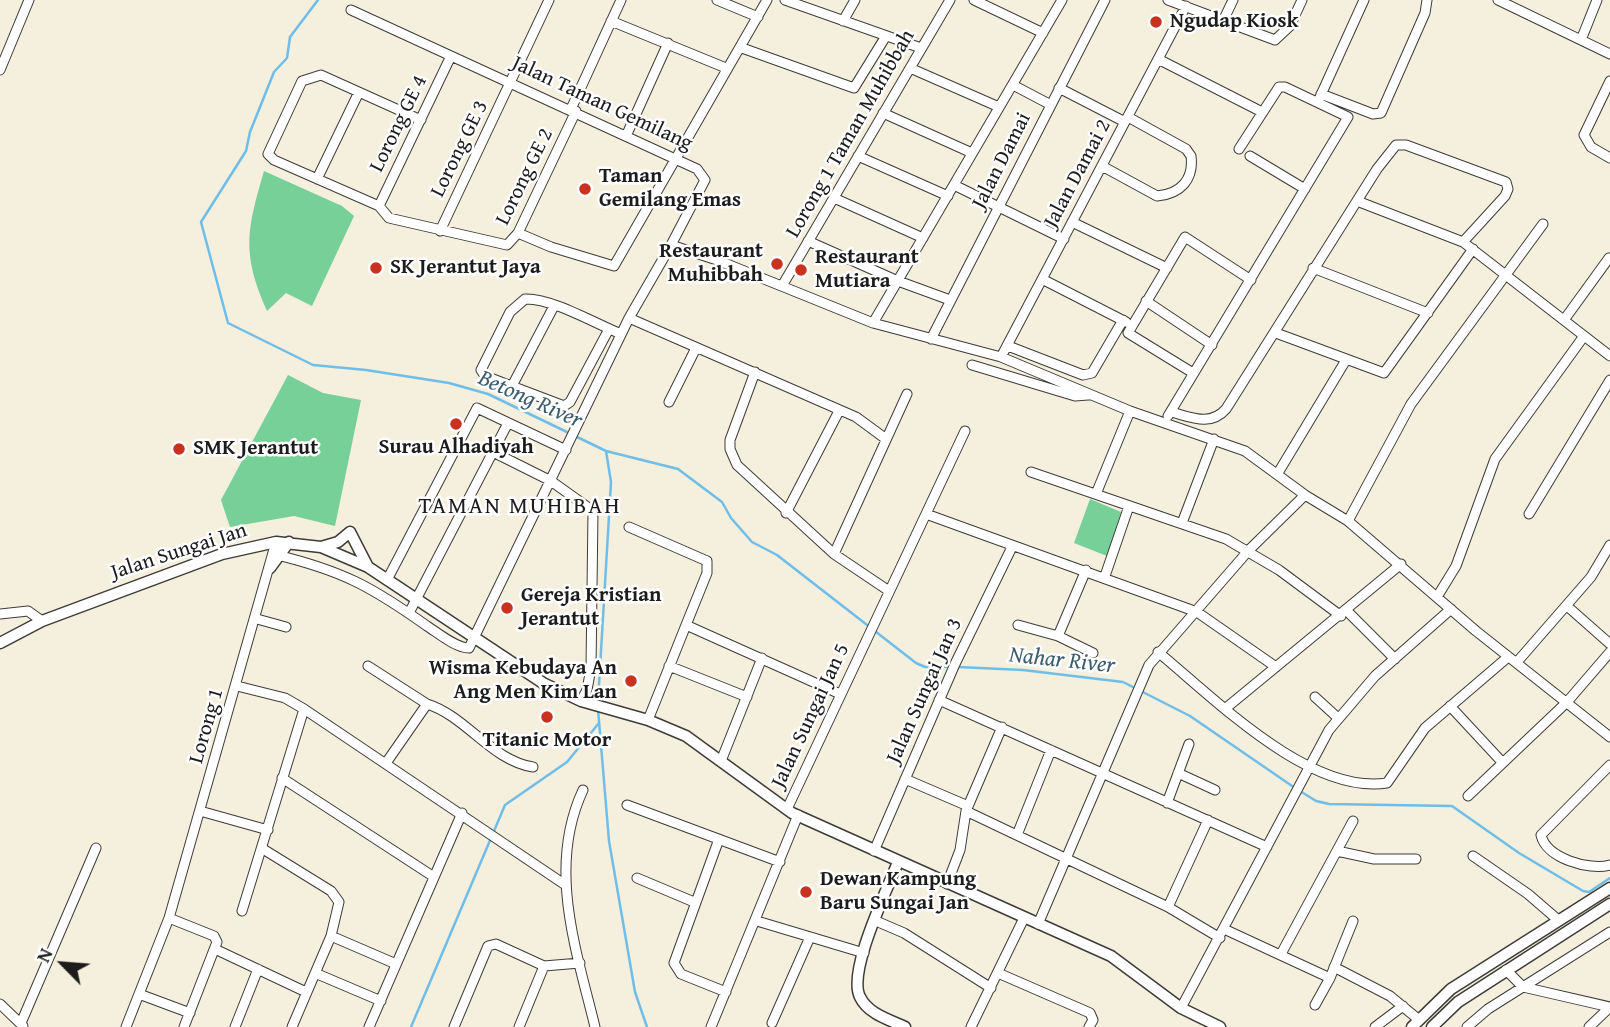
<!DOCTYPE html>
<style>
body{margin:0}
#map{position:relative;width:1610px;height:1027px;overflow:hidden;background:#f5efdd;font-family:"Gentium Book Plus",serif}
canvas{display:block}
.north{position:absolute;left:28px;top:929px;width:70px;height:70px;-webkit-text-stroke:5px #fff;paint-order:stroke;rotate:295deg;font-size:19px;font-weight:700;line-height:28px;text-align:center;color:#1c1c1c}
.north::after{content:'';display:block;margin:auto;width:24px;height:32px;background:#1c1c1c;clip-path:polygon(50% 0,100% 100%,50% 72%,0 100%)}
</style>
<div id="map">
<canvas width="1610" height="1027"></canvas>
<div class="north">N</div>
</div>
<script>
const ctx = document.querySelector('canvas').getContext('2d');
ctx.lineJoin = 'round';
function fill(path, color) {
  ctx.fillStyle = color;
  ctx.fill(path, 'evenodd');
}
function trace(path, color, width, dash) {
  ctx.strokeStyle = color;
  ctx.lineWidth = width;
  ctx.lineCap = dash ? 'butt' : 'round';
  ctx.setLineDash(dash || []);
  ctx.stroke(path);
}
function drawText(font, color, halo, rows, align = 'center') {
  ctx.font = font + ' "Gentium Book Plus",serif';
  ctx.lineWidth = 5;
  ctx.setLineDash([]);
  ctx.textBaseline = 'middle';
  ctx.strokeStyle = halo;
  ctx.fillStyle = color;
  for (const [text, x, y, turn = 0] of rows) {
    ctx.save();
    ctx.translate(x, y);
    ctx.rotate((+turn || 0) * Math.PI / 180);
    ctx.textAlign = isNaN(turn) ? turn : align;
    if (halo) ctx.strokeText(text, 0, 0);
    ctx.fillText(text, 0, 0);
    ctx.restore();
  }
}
fill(new Path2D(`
 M264,171L342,206L354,216L312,306L286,293L267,311C241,253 247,229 264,171Z
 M288,375L323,393L361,400L335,526L294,516L230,527L221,500Z
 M1090,499L1121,512L1107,556L1074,543Z`), '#76d097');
trace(new Path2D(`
 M318,0L290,37L287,58L274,72L250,132L246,151L201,222L228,323L313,365L366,370L449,383L488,394L569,433
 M575,436L606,451L678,469L722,502L731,518L752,542L777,555L916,663L925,667H951
 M958,667L1023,670L1123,682L1190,716L1295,788
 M598,702L611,482L606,451
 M598,709L609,841L635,992L647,1027
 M1300,791L1316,801L1329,804L1452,806L1519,853L1583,891L1589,892L1610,878
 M411,1027L505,805L567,762L599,723`), '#6ebee9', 2.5);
const minor = new Path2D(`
 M717,0L758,17
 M785,0L921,48
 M974,0L1043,33
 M1168,0L1275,40L1290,26L1302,0
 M1498,0L1610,54
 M351,10L697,169L705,180L671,245
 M611,21L726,68
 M843,21L855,0
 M1223,21L1233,0
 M1581,40L1597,0
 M742,48L854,88L886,36
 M1158,59L1262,112
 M910,68L999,107
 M0,70L29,0
 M1610,81L1584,135L1591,147L1610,158
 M1013,85L1051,105
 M1059,88L1125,122
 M1321,94L1373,114L1381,113L1425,13L1427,0
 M1320,97L1364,0
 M571,109L621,0
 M883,113L972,153
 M421,120L321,75L302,81L268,154L274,160L379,206L389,218L507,245L518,233L576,111
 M627,134L668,43
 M858,156L948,196
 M1250,156L1305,189
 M1102,166L1157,196C1181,194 1194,179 1191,156L1186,149L1128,117
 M317,179L359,92
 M954,185L1064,239
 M834,198L923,238
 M1357,201L1463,242L1610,356
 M379,206L450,58
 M1072,222L1167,268
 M440,231L549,0
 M518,233L551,247L614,266L767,0
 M808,241L898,281L950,300
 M1313,268L1428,313
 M1042,279L1126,322
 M782,286L950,0
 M1146,301L1212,345
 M629,318L856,417L886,439
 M1564,320L1609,258
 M873,323L1062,0
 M609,329L570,402L564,406L485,376L481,370L510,312L525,299C552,298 596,324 621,334
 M1276,333L1384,373L1473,249
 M931,339L1105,0
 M1008,346L1083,375L1092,373L1123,320
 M1001,357L1186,6
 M972,365L1075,396L1088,395
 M755,372L730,440V449L737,465L834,554L889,591
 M1193,373L1128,333L1185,237L1251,280
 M512,386L554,306
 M669,402L696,348
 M1171,412C1191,417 1210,427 1226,409L1377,169L1396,145H1406L1506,182L1508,189L1505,196L1463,242
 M1168,416L1348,117L1285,87H1279L1239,149
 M493,452L551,481L593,511L591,668L587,690L581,701
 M1031,472L1226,539L1279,570L1341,616
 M1278,473L1346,360
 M1096,494L1130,411
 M786,513L839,411
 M926,514L1197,612L1276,667
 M1529,514L1610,380
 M1348,521L1411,404L1543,224
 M1182,523L1214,439
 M629,527L707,561V573L686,625L840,694
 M834,554L907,394
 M277,555C343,571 372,587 427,626C438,633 456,648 469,648L629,318L671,245L717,260L873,323L1001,357L1130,411L1245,451L1305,495L1348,521L1476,631L1610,737
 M1086,570L1058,636L1093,653
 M1105,576L1129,506
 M387,580L477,408L566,450
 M1437,597L1456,566L1495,459L1584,336
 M1567,606L1610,644
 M1347,611L1395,659
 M409,613L508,423
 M0,614L28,611L42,621
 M257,619L286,627
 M1018,625L1058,636
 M1158,652C1214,698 1309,795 1387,783L1425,728L1508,657
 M1517,662L1591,577L1610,545
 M368,666L427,704
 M669,666L747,697
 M237,686L285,698L304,709L564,884
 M1315,697L1338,718
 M939,700L1267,847
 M1450,706L1502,762
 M1226,708L1401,564
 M648,720L686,625
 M721,761L762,658
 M386,763L427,704C466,716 492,761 533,767
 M1610,765L1541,835C1546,858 1589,871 1610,865
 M1178,773L1215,790
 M282,778L434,877
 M905,779L968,806
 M583,790C547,867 576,949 595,1027
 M1468,796L1567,702L1610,652
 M1167,803L1189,744
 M627,805L780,862
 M787,809L965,431
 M200,811L268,830
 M966,811L1168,907L1220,938
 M1017,835L1051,750
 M719,839L674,963L681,974L726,992
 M263,849L331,891L339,902L331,936L292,1027
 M874,851L955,664L1012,547
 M1337,851L1374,859H1416
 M1473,856L1528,894L1557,919
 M637,878L694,902
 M947,884L960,850L966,811L1002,727
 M1168,907L1208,820
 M242,911L304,709
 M169,918L214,936L217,942L184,1027
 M757,921L864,953
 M876,921L904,933L991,988
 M1038,924L1149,665L1249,550L1305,495
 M1224,929L1330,978L1353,921
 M331,936L396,964
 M217,950L306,992
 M1281,954L1353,821
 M1334,967L1390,996L1418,1019
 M1506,970L1523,987L1610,1007
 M315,973L381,1001
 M998,973L1090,1013L1093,1020L1089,1027
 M139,994L190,1013
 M0,1004L23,1026
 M1315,1005L1330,978
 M1181,1008L1329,730L1375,676L1451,609
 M21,1023L96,848
 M772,1023L810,937
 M126,1027L169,918L276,542
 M235,1027L258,969
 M369,1027L462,813
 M454,1027L488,946L496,944L544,966L580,963
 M519,1027L544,966
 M711,1027L798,815
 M971,1027L1024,918
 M1375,1027L1403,1006
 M1467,1027L1488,1009L1610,932
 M1589,1027L1610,1007`);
const major = new Path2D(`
 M321,547L338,542L350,532L368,567
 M270,568L289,542
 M0,643L42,621L222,554L276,542L321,547L368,567L543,683L581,701L648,720L686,736L792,813L1111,956L1181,1008L1220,1027
 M898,862C887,890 847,972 860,997C868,1014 890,1020 905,1027
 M1412,1027L1451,989L1610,888
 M1432,1027L1458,1002L1610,904`);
trace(minor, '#3d3c39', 11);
trace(major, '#3d3c39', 13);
trace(minor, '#fff', 9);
trace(major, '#fff', 10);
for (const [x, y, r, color] of [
 [1156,22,7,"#c8321e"],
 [585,189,7,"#c8321e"],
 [777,264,7,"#c8321e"],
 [376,268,7,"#c8321e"],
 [801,270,7,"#c8321e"],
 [456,424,7,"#c8321e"],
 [179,449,7,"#c8321e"],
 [507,608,7,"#c8321e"],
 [631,681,7,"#c8321e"],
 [547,717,7,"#c8321e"],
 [806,892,7,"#c8321e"]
]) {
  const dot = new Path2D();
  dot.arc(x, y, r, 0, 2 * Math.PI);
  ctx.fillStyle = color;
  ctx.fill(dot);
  trace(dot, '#fff', 2.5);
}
drawText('bold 21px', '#1c1c1c', '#fff', [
 ["Ngudap Kiosk",1170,22],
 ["Taman",599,177],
 ["Gemilang Emas",599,201],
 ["Restaurant",763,252,"right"],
 ["Muhibbah",763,276,"right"],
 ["Restaurant",815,258],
 ["Mutiara",815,282],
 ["SK Jerantut Jaya",390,268],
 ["Surau Alhadiyah",456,448,"center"],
 ["SMK Jerantut",193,449],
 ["Gereja Kristian",521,596],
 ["Jerantut",521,620],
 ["Wisma Kebudaya An",617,669,"right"],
 ["Ang Men Kim Lan",617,693,"right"],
 ["Titanic Motor",547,741,"center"],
 ["Dewan Kampung",820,880],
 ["Baru Sungai Jan",820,904]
], 'left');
drawText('21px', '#1c1c1c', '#fff', [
 ["Jalan Taman Gemilang",602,104,25],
 ["Lorong GE 4",399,124,-64],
 ["Lorong 1 Taman Muhibbah",851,134,-60],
 ["Lorong GE 3",460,149,-64],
 ["Jalan Damai",1002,161,-63],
 ["Jalan Damai 2",1078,174,-62],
 ["Lorong GE 2",525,177,-64],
 ["Jalan Sungai Jan",179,552,-18],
 ["Jalan Sungai Jan 3",925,691,-66],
 ["Jalan Sungai Jan 5",811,716,-65],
 ["Lorong 1",207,726,-74]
]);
drawText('italic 23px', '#3d5d6e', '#fff', [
 ["Betong River",530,400,24],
 ["Nahar River",1062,661,6]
]);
ctx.letterSpacing = '2px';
drawText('23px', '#1c1c1c', '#fff', [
 ["TAMAN MUHIBAH",520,507]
]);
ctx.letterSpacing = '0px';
</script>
